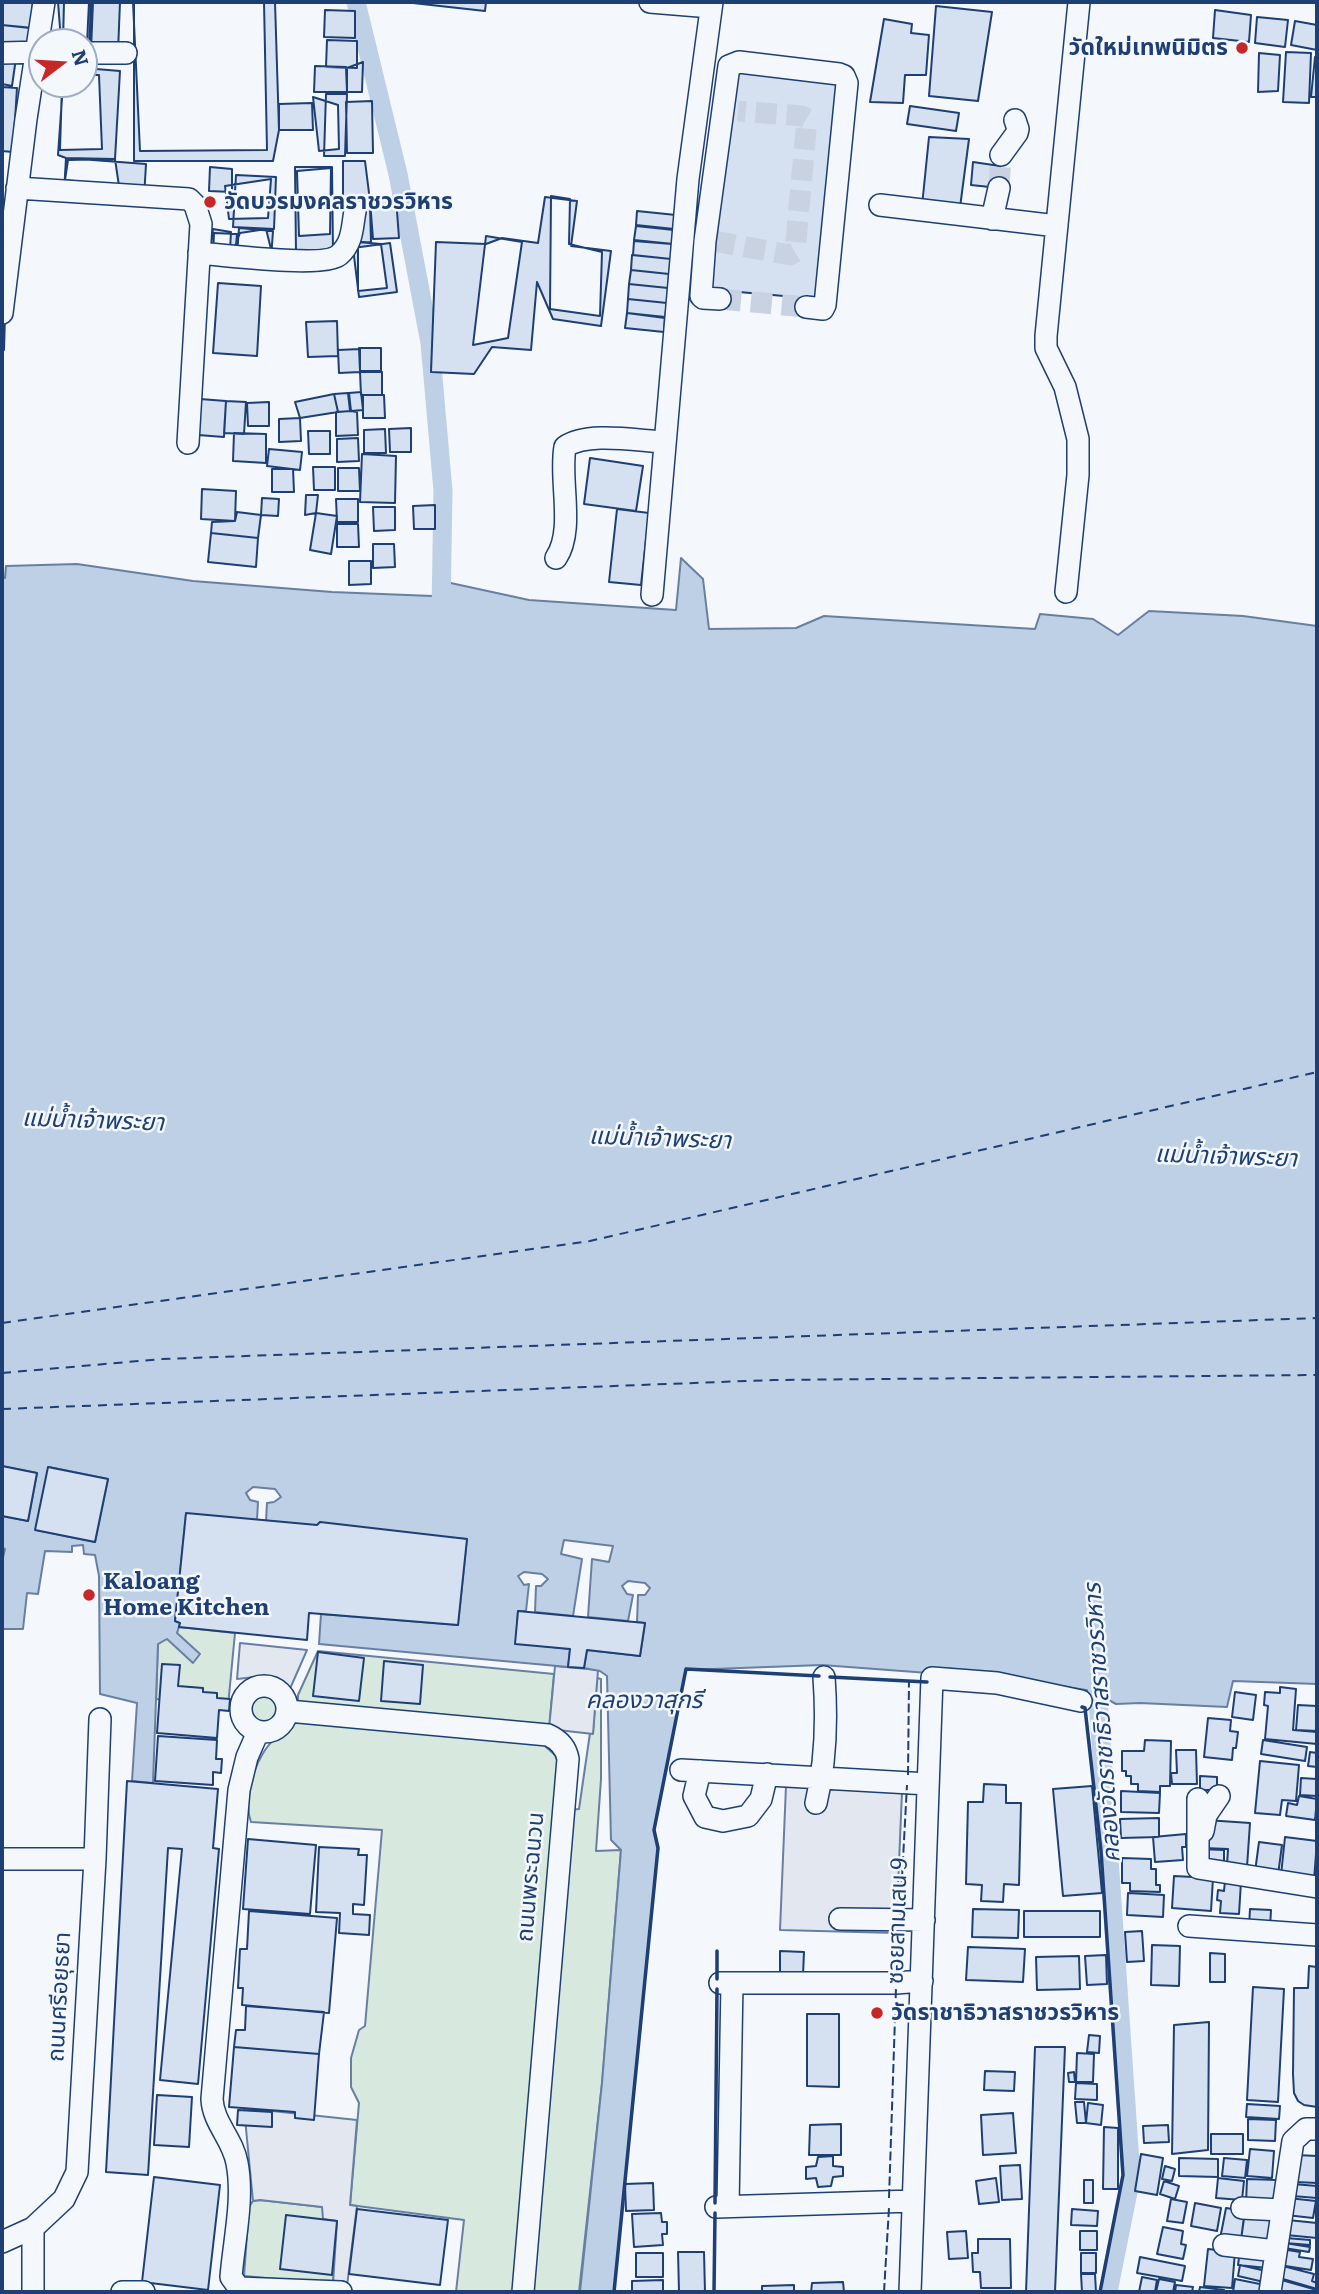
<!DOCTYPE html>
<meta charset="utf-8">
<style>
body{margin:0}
#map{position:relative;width:1319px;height:2294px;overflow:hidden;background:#f4f7fb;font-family:Literata,serif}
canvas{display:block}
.frame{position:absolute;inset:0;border:4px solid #1d3f73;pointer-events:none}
.north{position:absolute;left:28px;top:28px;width:70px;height:70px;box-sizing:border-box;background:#f4f7fb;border:2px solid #9eadc5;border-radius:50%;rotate:73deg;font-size:19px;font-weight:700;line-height:28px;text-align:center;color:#1d3f73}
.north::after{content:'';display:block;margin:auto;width:24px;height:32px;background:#c62828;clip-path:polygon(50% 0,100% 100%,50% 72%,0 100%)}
</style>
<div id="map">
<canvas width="1319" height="2294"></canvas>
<div class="frame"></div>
<div class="north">N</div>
</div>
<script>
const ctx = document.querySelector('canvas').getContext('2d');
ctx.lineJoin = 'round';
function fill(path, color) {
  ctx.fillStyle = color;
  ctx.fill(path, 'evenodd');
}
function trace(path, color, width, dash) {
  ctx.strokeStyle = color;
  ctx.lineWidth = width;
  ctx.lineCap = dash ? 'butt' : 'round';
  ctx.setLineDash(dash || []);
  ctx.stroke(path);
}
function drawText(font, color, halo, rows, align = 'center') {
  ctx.font = font + ' Literata,"Noto Sans Thai",serif';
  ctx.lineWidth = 5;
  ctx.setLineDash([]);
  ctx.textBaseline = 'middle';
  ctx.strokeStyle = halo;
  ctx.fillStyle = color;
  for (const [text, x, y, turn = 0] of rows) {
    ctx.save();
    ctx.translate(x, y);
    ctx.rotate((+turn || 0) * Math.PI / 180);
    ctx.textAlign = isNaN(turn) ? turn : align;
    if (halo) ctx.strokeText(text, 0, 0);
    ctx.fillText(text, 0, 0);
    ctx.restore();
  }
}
const green = new Path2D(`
 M179,1627L235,1633L228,1706L156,1699L158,1644L176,1632Z
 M318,1651L554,1674L549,1729L298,1703V1695Z
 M597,1678L601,1679V1779L596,1851L621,1850L602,2083L579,2292H529L569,1810L579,1809L590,1733H593Z
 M249 1710a16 16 0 1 1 32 0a16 16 0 1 1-32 0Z
 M299,1719L544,1745L556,1756L559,1764L513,2292H456L464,2220L350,2205L359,2103L351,2087V2058L359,2030L365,2026L382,1830L251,1822C244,1804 252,1772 262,1755C270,1741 285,1728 299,1719Z
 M260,2200L322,2207L337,2221L333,2284L244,2276L249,2207L253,2201Z`);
fill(green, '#d7e8df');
trace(green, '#687fa3', 2);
const parking = new Path2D(`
 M240,1643L307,1650L289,1691L270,1681L255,1677L237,1679Z
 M555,1666L598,1670L593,1734L549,1729Z
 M786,1786L902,1792L896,1933L780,1930Z
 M244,2108L357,2120L350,2205L357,2206L347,2286L333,2284L337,2221L323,2219L322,2207L260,2200L253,2201Z`);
fill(parking, '#e3e8f0');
trace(parking, '#687fa3', 2);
const water = new Path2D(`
 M681,558L703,579L709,629L796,628L824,616L1035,629L1040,614L1093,619L1118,635L1149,611L1243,616L1317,626V1684L1233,1681L1227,1707L1140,1703L1116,1704L1092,1691L987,1674L955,1675L822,1665L686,1670L654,1830L658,1848L614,2292H580L602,2083L621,1850L611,1840L607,1676L600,1671L584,1668L587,1650L640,1656L645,1623L637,1622L638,1595H645L650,1588L645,1583L628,1581L622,1586L627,1594L633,1595L628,1621L588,1617L592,1559L609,1562L613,1546L564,1540L561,1554L582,1559L573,1616L535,1612L536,1586H541L548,1579L542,1574L524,1572L518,1576L524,1585L529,1584L526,1611H518L516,1643L570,1649L568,1667L319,1644L321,1614L458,1625L467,1539L266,1521L267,1503L274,1502L281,1497L275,1489L253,1487L246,1493L250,1500L258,1502L257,1520L186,1514L175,1621L180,1623L177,1633L200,1654L193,1663L167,1639L158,1644L153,1783L132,1781L137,1703L100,1694L99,1576L95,1555L84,1554L83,1545L72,1546V1552L45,1551L38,1594L27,1593L23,1629H2V1562L5,1549L2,1548V1516L28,1521L37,1473L2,1466V578H5L6,566L77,564L193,581L332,592L432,596L446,582L529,600L676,610ZM49,1467L108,1479L95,1542L36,1530Z`);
fill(water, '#bed0e5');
trace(water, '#687fa3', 2);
trace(new Path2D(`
 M356,2L398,174L430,343L443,491L441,612
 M1096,1670L1131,2177L1108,2292`), '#bed0e5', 19);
trace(new Path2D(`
 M2,1323L590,1241L1317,1072
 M2,1373L162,1359L1317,1318
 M2,1409L773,1380L1317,1375`), '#1d3f73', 2, [9, 7]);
const building = new Path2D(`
 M2,2H33L30,28L2,25Z
 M58,2H89L87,43L61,41Z
 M64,2H91L89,50H84V42H63Z
 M93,2H120L118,52L91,50Z
 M133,2H264L267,150L140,151Z
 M134,2H275L279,130L273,161H134Z
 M404,2H486L485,11Z
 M936,6L992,12L978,101L929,96Z
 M325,10L355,11V38L324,37Z
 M1215,10L1251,15L1249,42L1213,38Z
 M1257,17L1288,20L1285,47L1255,43Z
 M884,19L912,24L911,33L929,35L926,75H905L903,103L870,102Z
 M1295,21L1317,25V50L1291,45Z
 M2,25L33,28L31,55L2,53Z
 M327,40L357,41V68L326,67Z
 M1286,52L1311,53L1309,103L1283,102Z
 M1259,53L1280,55L1278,91L1258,92Z
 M2,56L16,58L12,86L2,84Z
 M1315,57H1317V97H1311Z
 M363,62L362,92H347V68Z
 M315,66L346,67L347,92H314Z
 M84,68L120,71L115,159L66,158L58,155L63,84H84Z
 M726,70L837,81L817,299L706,289Z
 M84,75H99L102,149L60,150L62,84H84Z
 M2,87L17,88L13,152L2,151Z
 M326,94H347L345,156H324Z
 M313,97L338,105L339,149L319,151Z
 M372,101L373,153H347L346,102Z
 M312,103L313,130H279V104Z
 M910,106L959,113L956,131L907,124Z
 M929,137L969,139L959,215L922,206Z
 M66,158L146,164L144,198L64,192Z
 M115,159L119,186L65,180L68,160Z
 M343,161H365L370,201L343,202Z
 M973,162L1000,166L999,188L971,185Z
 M210,167L232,169V192L209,191Z
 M295,167H332L333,252H296Z
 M331,168L330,234L299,236L297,171Z
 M236,175L276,177L274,229L233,227Z
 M271,179L268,218L229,219L225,186Z
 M551,196L570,199L569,244L602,252L600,316L550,309Z
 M545,197L577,201L571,246L611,251L601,326L553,319L537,282L531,350L492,347L474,374L431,372L436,242L486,244L502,238L538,243Z
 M396,198L399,238L373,239L370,201Z
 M370,205L371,242L344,243V206Z
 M637,211L676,215L674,229L636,225Z
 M636,226L674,230L673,244L634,240Z
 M239,228L273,231L271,259L237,255Z
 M213,229L231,232L230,250L211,244Z
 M266,229L271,249H234L240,233Z
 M214,233L237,234L235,257L213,256Z
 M486,236L522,242L508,338L473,345Z
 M634,241L672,244L671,259L633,255Z
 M358,242L381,244L387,288L358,291Z
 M390,243L397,292L359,297L353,248Z
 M632,255L671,259L669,274L631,270Z
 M631,270L669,274L668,288L629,284Z
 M218,283L261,286L257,356L213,353Z
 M629,284L668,288L667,303L628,299Z
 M628,299L667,303L665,318L627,313Z
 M627,313L665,317L664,332L625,328Z
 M2,315L5,316L4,350H2Z
 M337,321L338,356L308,357L306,322Z
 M359,348H381V371H360Z
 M360,349V372L339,373L338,350Z
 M360,372H382V395H361Z
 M361,392L363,410L351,411L349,393Z
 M348,393L350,411L338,412L334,394Z
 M334,394L338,412L300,418L295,402Z
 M363,395H384L385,418H363Z
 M200,399L226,401L224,437L198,435Z
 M226,401L246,402L244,434L224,433Z
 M269,402V426H248L247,403Z
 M351,411L357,412L358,435L336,436V412Z
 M300,418L301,441L279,442V419Z
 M411,428V452H390L389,429Z
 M385,429L386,453H364V430Z
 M308,431H330V454H309Z
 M234,433L266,434V463L233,461Z
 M358,438L359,461L337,462V439Z
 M269,449L302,452L300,470L267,466Z
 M362,454L396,456L395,503L360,502Z
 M590,458L643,466L636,511L584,504Z
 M313,467H335V490H314Z
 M338,468H359L360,491H338Z
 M272,469H293L294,492H272Z
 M202,489L236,491L235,521L201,519Z
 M306,495H318L316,513L305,515Z
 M262,498L279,499L278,516L261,515Z
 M336,499H358V522H337Z
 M435,505V529H414L413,506Z
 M373,507H395V530L374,531Z
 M617,509L649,513L641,585L609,582Z
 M237,512L261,515L258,538L211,533L212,522L235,521Z
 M316,513L337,516L331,554L310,550Z
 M337,524H358L359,547H337Z
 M211,533L258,538L256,567L208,562Z
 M373,544H394L395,567L373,568Z
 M349,561H371V584L349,585Z
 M2,1466L37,1473L28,1521L2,1516Z
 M48,1467L108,1479L95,1542L35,1530Z
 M186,1513L317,1525L320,1522L467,1539L458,1625L309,1613L307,1640L179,1627L180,1623L175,1621Z
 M518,1611L645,1623L640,1656L587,1650L584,1668L568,1667L570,1649L515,1644Z
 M318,1652L364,1658L359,1701L313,1696Z
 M384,1661L423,1665L420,1704L381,1701Z
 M162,1664L180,1665L178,1686L203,1688V1692L217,1693V1698L230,1699L229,1711L219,1710L217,1738L157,1733Z
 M1280,1687L1296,1689L1293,1730L1317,1732V1744L1265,1739L1268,1706L1264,1705L1265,1692L1280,1693Z
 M1235,1692L1256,1695L1253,1720L1232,1717Z
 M1298,1705L1317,1706V1731L1296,1730Z
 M1208,1718L1231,1720L1230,1731L1238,1732L1236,1748H1233L1232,1760L1204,1757Z
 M158,1736L217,1740L216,1759H222L221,1773L213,1772V1785L155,1781Z
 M1145,1740L1171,1741L1170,1786H1160V1792L1138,1791V1784H1131V1776H1126V1771H1122V1751H1144Z
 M1263,1740L1307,1747L1305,1761L1261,1754Z
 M1176,1750H1196L1197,1784H1172L1171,1773H1177Z
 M1310,1752L1317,1753V1767L1308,1766Z
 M1260,1761L1299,1765L1296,1801L1282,1800L1280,1815L1255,1813Z
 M1200,1776L1217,1777V1790H1200Z
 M1301,1778L1317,1779V1796L1300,1795Z
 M127,1781L218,1789L213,1848L219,1849L198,2084L160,2080L182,1849L168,1848L148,2175L106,2172Z
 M984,1784L1006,1785V1803H1021L1019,1885L1004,1884L1003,1902L981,1901L982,1885L966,1884L968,1802H983Z
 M1092,1786L1102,1893L1063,1896L1053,1789Z
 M1121,1791L1160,1793L1159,1813L1121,1812Z
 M1299,1796L1317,1799L1315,1820L1286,1816L1288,1803L1297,1805Z
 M1159,1818V1837L1121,1838L1120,1819Z
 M1206,1820L1250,1823L1247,1867L1227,1865L1228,1849L1204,1848Z
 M1186,1834V1847H1182L1183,1860L1155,1862L1153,1837Z
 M1285,1837L1317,1841L1314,1880L1281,1875Z
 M248,1839L316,1845L310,1914L243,1909Z
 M1259,1842L1282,1845L1278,1875L1255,1872Z
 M319,1847L359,1849L358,1855H367L364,1905L353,1904V1914L370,1915L369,1935L339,1933L340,1913L316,1912Z
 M1200,1849L1224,1850V1865L1200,1864Z
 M1122,1858L1151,1859V1869H1156V1885H1160V1892L1130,1891V1883H1122Z
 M1174,1876L1213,1878L1211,1911L1172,1908Z
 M1225,1881L1241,1882L1239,1914L1220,1913L1221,1901L1217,1900L1218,1890L1224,1891Z
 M1128,1893L1164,1895L1163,1917L1127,1915Z
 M973,1909L1019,1910L1018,1938L972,1937Z
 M1250,1909L1271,1910L1270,1928L1249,1927Z
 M249,1911L337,1918L329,2013L242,2005L243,1988H238L240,1949H247Z
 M1024,1911H1100V1937H1024Z
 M1142,1931L1144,1961L1127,1962L1125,1932Z
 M1152,1945L1180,1946L1179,1986L1151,1985Z
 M968,1947L1025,1949L1023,1982L966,1980Z
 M780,1951L804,1952L803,1975L780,1976Z
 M1210,1953L1225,1954V1982H1210Z
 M1106,1955L1107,1984L1087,1985L1085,1956Z
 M1079,1956L1080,1989L1037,1990L1036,1957Z
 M1309,1966L1317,1967V2107L1304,2105L1298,2101L1294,2093L1293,2074L1294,1988H1308Z
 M1253,1987L1284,1989L1278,2102L1247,2100Z
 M246,2006L324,2012L319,2054L234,2047L236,2030H245Z
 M807,2014H839V2087L807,2086Z
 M1209,2022L1208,2150L1172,2154L1174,2025Z
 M1089,2035L1100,2036L1099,2053L1087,2052Z
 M234,2047L319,2054L314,2120L295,2118V2112L229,2107Z
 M1035,2047H1065L1055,2292H1026Z
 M1077,2053L1094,2054L1093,2082H1076Z
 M985,2071L1015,2072L1014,2091L984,2090Z
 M1074,2072L1075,2082H1069L1068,2073Z
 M1076,2083L1097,2084V2100L1075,2099Z
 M157,2095L192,2097L189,2147L154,2145Z
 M1075,2102H1084L1086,2123H1077Z
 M1088,2103L1103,2105L1101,2125L1086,2123Z
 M1247,2104L1280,2106L1279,2119L1246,2117Z
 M238,2110L272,2112V2127L237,2125Z
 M1013,2113L1016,2153L983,2155L981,2115Z
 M1248,2119L1276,2120L1275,2141L1248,2140Z
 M841,2124V2155H809L810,2125Z
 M1168,2125L1169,2142L1144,2143L1143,2126Z
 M1104,2127L1118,2128V2189H1103Z
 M1211,2134H1243V2154H1211Z
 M1250,2149L1274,2151L1272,2178L1247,2176Z
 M1141,2154L1163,2158L1157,2195L1135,2191Z
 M1297,2155L1317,2156V2183L1296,2182Z
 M833,2156V2166L843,2167V2176L833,2177L831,2186L818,2187L816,2178L806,2179V2167L816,2166L818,2157Z
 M1179,2158L1218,2159V2177L1179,2176Z
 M1224,2158L1247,2160L1245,2178L1222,2176Z
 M1020,2165L1022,2199L1002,2200L1000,2166Z
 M1165,2166L1175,2169L1172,2181L1162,2179Z
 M154,2177L220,2185L208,2290L142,2282Z
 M996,2178L999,2202L979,2204L976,2181Z
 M1218,2178L1244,2181L1242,2200L1216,2198Z
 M1247,2179L1277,2180L1276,2205L1246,2203Z
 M1084,2180H1093V2203H1084Z
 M1164,2181L1179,2186L1175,2199L1160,2194Z
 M653,2183L654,2210L626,2211L625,2184Z
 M1293,2184L1317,2186V2198L1292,2196Z
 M1288,2198L1316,2201L1313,2218L1286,2215Z
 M1171,2199L1187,2202L1183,2223L1167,2221Z
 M1195,2203L1221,2208L1217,2231L1191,2226Z
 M1226,2208L1245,2211L1241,2240L1220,2239Z
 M357,2209L448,2220L440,2285L349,2274Z
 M1072,2209L1098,2211L1097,2226L1071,2225Z
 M1245,2209L1275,2213L1270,2244L1241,2240Z
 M661,2213L662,2222H667V2234H662L663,2245L634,2247L632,2214Z
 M286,2215L337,2221L332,2275L280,2269Z
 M1288,2220L1317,2223V2238L1286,2235Z
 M1163,2227L1183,2231L1181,2244L1186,2245L1183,2259L1157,2254Z
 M966,2231L968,2258L949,2259L947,2232Z
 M1080,2231H1097V2250H1080Z
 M1286,2238L1310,2240V2245L1285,2243Z
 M978,2239H1010L1011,2288H981L980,2272H973L972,2253H978Z
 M1285,2243L1310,2247L1309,2252L1284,2248Z
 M1208,2249L1235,2252L1232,2288L1204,2286Z
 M1282,2249L1300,2252L1299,2257L1313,2259L1311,2270L1279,2265Z
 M1240,2250L1269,2253L1267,2268L1238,2265Z
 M678,2252H704L705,2292H679Z
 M636,2253H663V2277H636Z
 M1081,2253H1096V2273H1081Z
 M1140,2257L1185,2266L1182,2281L1137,2273Z
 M1240,2265L1266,2271L1264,2282L1238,2276Z
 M1279,2265L1314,2274L1312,2281L1317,2283V2289L1276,2277Z
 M1081,2274H1095L1096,2292H1082Z
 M1142,2277L1157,2280L1155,2292H1139Z
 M1159,2279L1175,2282L1173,2292H1156Z
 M1235,2279L1265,2285L1264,2292H1233Z
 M1278,2279L1317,2290V2292H1274Z
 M663,2280V2292H632V2281Z
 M843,2282L844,2292H811L812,2283Z
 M794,2285V2292H762V2286Z
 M1176,2285L1193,2287L1192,2292H1175Z
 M1200,2287L1224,2290L1223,2292H1199Z`);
fill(building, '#d5e0f0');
trace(building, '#1d3f73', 2);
trace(new Path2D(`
 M999,188L1001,155
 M714,241L790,255L795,252L807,119L802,116L738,111
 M720,299L806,307`), '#c9d2e0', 21, [21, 10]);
const minor = new Path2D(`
 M650,2L711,7
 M2,53L42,52
 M84,53H126
 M1001,155L1017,133L1018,129L1015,120
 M17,188L189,199L195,205L201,224L188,443
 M880,205L1057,226
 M992,219L999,188
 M199,253C223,255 324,268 339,255C353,243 352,227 355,211
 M720,299L703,298L701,296L705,241L729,66L739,62L839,74L844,76L847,83L825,305L823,309L806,307
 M2,313L26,119L44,2
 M556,558C575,530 559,480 565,447C587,431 638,441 665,442
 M1066,592L1078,475V439L1065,387L1046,348V336L1079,2
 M652,595L688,179L712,2
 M241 1709a23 23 0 1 1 46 0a23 23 0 1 1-46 0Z
 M288,1711L548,1735C559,1740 566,1747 568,1759L523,2292
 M258,1732L247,1757L239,1790L212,2099C213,2123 233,2139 237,2163C244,2199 234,2240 231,2277L239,2288L341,2292
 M681,1770L928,1784
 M700,1771L694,1796L705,1817L723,1821L748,1816L761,1799L767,1774
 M1198,1799V1868L1317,1887
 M816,1803C826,1762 827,1718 824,1677
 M1203,1831L1206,1815L1219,1796
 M2,1859H95
 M840,1919L924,1920
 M1189,1926L1317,1935
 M720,1983H896L922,1981
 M728,2206L732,1983
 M716,2207L913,2201
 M1242,2208L1281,2210
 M33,2228V2292
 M2,2242L33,2228L64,2199L77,2172L95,1859L100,1719
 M1224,2245L1276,2251
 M122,2292H144
 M910,2292L932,1678L997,1683L1081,1701
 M1270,2292L1293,2141L1306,2129H1317`);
trace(minor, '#1d3f73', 24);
trace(minor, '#f4f7fb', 21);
trace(new Path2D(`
 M908,1775L909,1680
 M900,1915L907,1785
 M896,1978L899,1925
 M889,2198L896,1988
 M884,2292L889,2208`), '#1d3f73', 2, [9, 3.5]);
trace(new Path2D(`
 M830,1677L927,1682
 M1082,1707L1085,1708L1101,1851L1123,2175L1100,2292
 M717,1951V1979
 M715,2203L717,1989
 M614,2292L658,1848L654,1830L686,1669L819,1676
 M714,2292L715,2213`), '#1d3f73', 3.5);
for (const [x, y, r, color] of [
 [1242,48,7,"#c62828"],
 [210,202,7,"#c62828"],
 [89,1595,7,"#c62828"],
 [877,2013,7,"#c62828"]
]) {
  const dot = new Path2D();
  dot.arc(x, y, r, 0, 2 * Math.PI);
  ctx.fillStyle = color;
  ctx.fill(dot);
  trace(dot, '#f4f7fb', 2.5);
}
drawText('bold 23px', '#1d3f73', '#f4f7fb', [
 ["วัดใหม่เทพนิมิตร",1228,48,"right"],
 ["วัดบวรมงคลราชวรวิหาร",224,202],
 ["Kaloang",103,1582],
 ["Home Kitchen",103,1608],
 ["วัดราชาธิวาสราชวรวิหาร",891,2013]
], 'left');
drawText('23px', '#1d3f73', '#f4f7fb', [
 ["ถนนพระฉนวน",531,1877,-85],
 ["ซอยสามเสน 9",898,1921,-88],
 ["ถนนศรีอยุธยา",60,1997,-87]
]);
drawText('italic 24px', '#1d3f73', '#f4f7fb', [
 ["แม่น้ำเจ้าพระยา",93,1121,2],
 ["แม่น้ำเจ้าพระยา",660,1139,2],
 ["แม่น้ำเจ้าพระยา",1226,1157,2],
 ["คลองวาสุกรี",644,1701],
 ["คลองวัดราชาธิวาสราชวรวิหาร",1103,1723,-94]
]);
</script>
